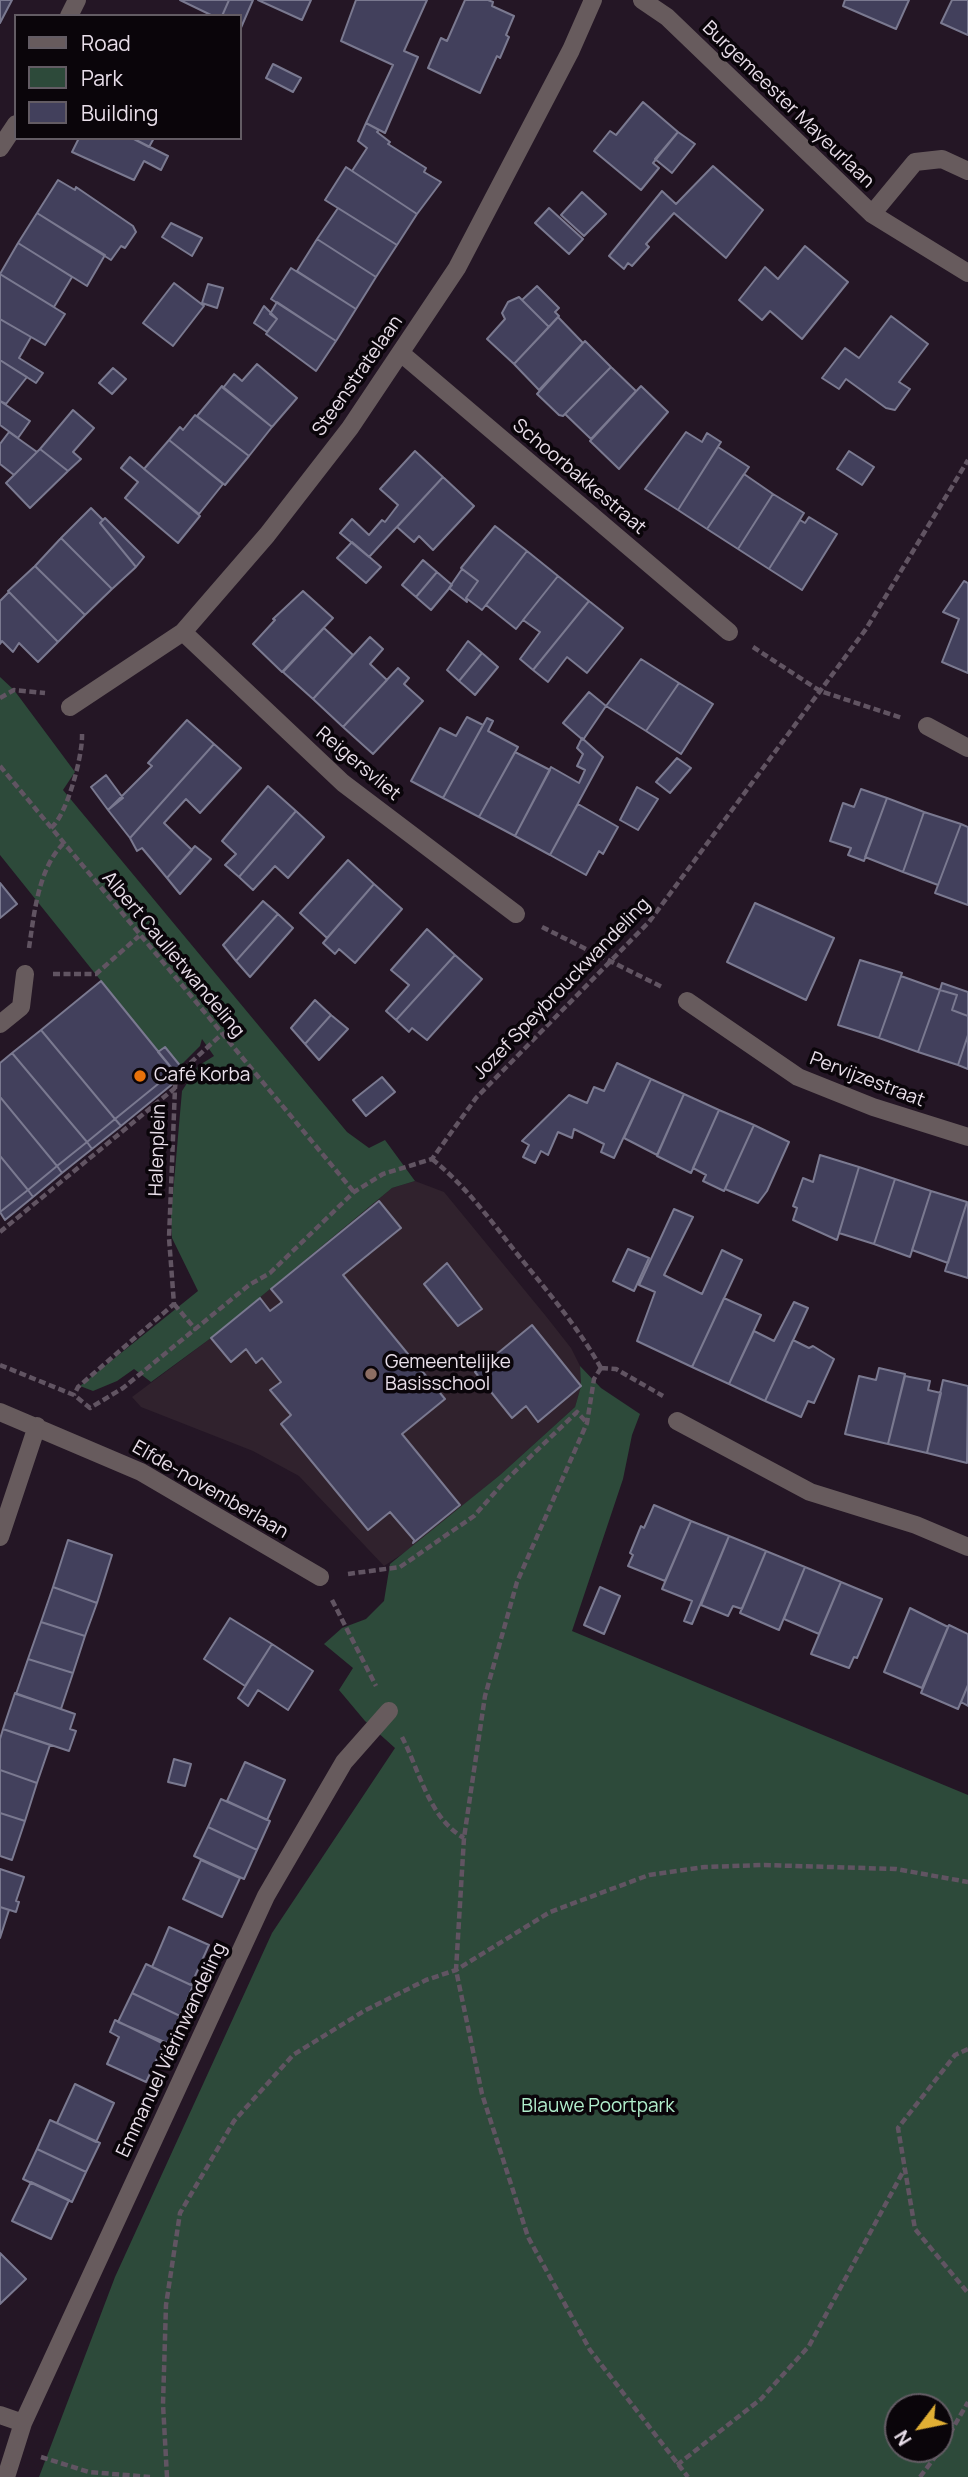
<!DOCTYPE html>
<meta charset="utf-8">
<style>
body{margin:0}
#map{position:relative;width:968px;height:2477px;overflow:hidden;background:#241625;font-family:Manrope,sans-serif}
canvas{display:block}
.legend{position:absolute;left:14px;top:14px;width:228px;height:126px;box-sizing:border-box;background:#0a050a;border:2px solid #635c64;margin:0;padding:9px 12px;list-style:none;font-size:21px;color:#e9dfea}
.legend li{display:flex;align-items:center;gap:14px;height:35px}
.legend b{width:35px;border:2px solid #635c64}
.north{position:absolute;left:884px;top:2393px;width:70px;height:70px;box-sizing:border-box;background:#0a050a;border:2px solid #635c64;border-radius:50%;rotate:238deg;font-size:19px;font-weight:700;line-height:28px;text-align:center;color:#e9dfea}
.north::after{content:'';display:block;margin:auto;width:24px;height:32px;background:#e1af34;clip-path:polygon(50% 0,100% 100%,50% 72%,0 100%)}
</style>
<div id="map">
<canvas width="968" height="2477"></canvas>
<ul class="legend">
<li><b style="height:9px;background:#675b5d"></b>Road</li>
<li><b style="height:19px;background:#2d4a3a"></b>Park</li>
<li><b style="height:19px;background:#42405c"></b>Building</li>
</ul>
<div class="north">N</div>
</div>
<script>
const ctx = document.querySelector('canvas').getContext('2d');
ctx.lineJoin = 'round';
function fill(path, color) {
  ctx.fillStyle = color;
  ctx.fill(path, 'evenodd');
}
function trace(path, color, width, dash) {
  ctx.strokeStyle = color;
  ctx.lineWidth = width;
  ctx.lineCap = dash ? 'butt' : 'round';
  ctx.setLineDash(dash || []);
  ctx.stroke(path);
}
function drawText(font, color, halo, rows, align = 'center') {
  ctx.font = font + ' Manrope,sans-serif';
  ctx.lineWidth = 7;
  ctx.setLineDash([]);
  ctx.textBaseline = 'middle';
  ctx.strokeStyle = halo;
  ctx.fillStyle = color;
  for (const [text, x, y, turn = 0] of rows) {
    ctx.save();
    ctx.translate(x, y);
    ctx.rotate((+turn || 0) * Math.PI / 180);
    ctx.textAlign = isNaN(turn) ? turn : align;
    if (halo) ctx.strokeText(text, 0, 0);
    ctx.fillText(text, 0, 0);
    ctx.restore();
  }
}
fill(new Path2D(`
 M415,1181L444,1192L545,1315L571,1348L580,1366L581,1386L575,1407L500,1475L413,1547L384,1566L299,1476L253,1451L141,1407L132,1397L211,1338L392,1188Z`), '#30222d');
fill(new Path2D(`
 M0,677L14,690L75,772L63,790L347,1132L369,1148L385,1140L415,1181L392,1188L211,1338L151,1382L134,1369L117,1381L93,1391L80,1386L198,1291L172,1238L171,1216L182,1091L198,1066L214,1056L202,1039L200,1046L180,1066L158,1052L0,855Z
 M580,1366L601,1388L640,1414L632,1435L623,1479L572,1631L968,1795V2477H39L115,2277L272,1933L395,1748L365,1721L339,1690L353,1668L324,1644L342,1628L366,1619L384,1601L390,1564L500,1475L575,1407L581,1386ZM898,2407H940V2449H898Z`), '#2d4a3a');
const building = new Path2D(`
 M0,0H12L0,23Z
 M180,0H229L222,16H213Z
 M229,0H253L240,30V16H222Z
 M258,0H311L302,20Z
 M356,0H427L404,51L418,57L385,133L366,123L393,65L341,41Z
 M465,0H488L493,2L492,6L514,16L506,35L509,37L500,58L497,56L480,93L428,68L441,38L447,41Z
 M845,0H909L896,29L843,6Z
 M952,0H968V35L941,23Z
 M273,64L301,78L293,92L266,78Z
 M643,102L678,132L653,163L659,168L641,190L594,151L610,131L616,135Z
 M366,123L379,130L377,132L390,142L388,144L426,168L424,172L441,182L417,214L352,171L367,148L358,141Z
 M678,132L695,144L672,173L655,159Z
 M79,138H132L168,156L161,170L144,161L134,180L72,152Z
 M132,138H154L149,147Z
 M713,166L763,210L726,258L674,213L646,244L649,247L632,266L628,263L624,269L609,256L662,191L676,204Z
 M346,167L417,214L397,245L325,200Z
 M58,180L75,190L76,187L133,226L136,232L125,248L121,246L111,260L37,213Z
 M582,192L606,214L584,236L561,215Z
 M338,208L397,245L376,277L317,239Z
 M549,208L583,239L569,254L535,223Z
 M37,213L105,255L87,286L18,243Z
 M171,223L202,238L192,256L162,237Z
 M317,239L376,277L356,309L297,271Z
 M18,243L72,277L54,307L0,274Z
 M805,246L848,282L802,339L770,311L762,320L739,300L765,267L778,279Z
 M291,268L356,309L336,341L271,299Z
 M0,274L65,314L45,345L0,319Z
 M174,283L204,306L173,346L143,323Z
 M208,284L223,288L217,308L202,303Z
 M537,286L559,308L555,312L559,316L549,327L522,300Z
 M519,297L549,327L514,364L487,339L505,319L502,313L508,302Z
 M277,302L336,341L316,371L266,334L277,319L270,314Z
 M264,306L277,319L267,332L254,323Z
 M891,316L928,344L899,382L910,389L895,410L886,408L846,379L839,389L822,378L845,348L859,358Z
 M558,317L583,343L539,390L514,364Z
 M0,319L31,337L19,358L43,373L36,383L0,360Z
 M585,341L611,367L563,416L559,415L537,394Z
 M0,360L27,377L6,404L0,401Z
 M257,364L297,398L272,427L223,388L234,374L242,381Z
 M611,367L636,391L591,439L565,414Z
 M113,368L126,379L112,394L99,383Z
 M222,386L272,427L249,456L197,416Z
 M641,386L668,412L619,469L590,441Z
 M0,401L30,421L18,438L0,425Z
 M73,410L94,428L73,452L81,459L68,471L40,449Z
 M195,415L249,456L225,485L169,440L180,427L183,430Z
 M9,432L37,452L14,475L0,464V444Z
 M686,432L702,442L707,433L721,442L678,510L645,489Z
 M169,440L223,484L199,514L144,469Z
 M718,447L749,467L707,529L678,510Z
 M40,449L68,471L30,508L6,483Z
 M415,451L443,477L369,557L340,533L352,519L369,535L382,520L385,522L398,505L380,489Z
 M849,451L874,467L862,485L837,469Z
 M130,457L200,516L178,543L125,498L138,482L121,468Z
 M744,474L773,494L738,549L707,529Z
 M443,477L474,506L433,550L419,536L414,542L397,527Z
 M773,494L804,513L769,569L738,549Z
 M91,508L103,520L100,523L136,567L112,589L61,538Z
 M809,517L837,534L802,590L769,569L800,520L805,523Z
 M105,518L144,557L136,567L100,523Z
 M495,526L527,551L482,610L466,598L478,581L461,568Z
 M61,538L112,589L85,615L35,566Z
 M352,542L381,567L366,583L337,558Z
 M527,551L558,576L516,629L486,605Z
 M423,560L437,572L416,597L402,585Z
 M35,566L85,615L58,642L8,591Z
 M462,569L478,581L466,598L467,602L449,588Z
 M437,572L452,585L431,610L416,597Z
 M558,576L589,601L533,670L520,659L540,632L523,620Z
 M964,581L968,583V673L942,662L959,619L943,612Z
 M303,591L333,618L282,672L253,644L275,620L273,619Z
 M9,592L58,642L38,662L19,643L13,652L2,641L0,644V601Z
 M589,601L623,628L587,673L567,657L548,682L533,670Z
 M324,628L353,655L313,699L283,672Z
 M370,637L383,649L370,664L387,680L343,727L313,699Z
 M468,641L482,653L459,681L447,670Z
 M482,653L498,667L475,695L459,681Z
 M641,659L679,683L646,731L606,706Z
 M398,668L409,678L404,684L423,701L373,754L343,727Z
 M679,683L713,704L681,754L646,731Z
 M589,692L606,706L583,740L563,723Z
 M467,717L483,725L443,798L411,781L440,728L456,736Z
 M487,718L493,721L488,731L518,747L479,817L443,798Z
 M187,720L214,744L130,838L108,810L152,766L148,763Z
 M582,738L603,757L550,855L515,836L551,767L579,783L585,770L577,766L583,754L577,748Z
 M214,744L241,768L200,813L186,799L164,823L192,850L167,878L142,848L137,851L130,838Z
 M515,752L550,770L515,836L479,817Z
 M677,758L691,768L670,793L656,782Z
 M106,775L123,798L108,810L91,787Z
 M268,786L296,811L239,877L225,865L236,854L222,841Z
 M637,787L658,799L638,830L620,820Z
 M861,789L887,798L864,861L848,855L851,848L830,841L843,803L854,807Z
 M887,798L924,812L903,872L865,857Z
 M578,804L618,827L603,854L599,851L586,875L550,855Z
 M296,811L324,837L288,878L275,866L253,890L239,877Z
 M924,812L961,824L938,885L903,872Z
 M961,824L968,827V905L935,893Z
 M195,846L211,859L180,894L167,878Z
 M348,860L374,884L327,938L300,913Z
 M0,883L17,904L0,918Z
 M374,884L402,909L355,963L339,949L335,954L323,943Z
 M263,901L278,914L236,961L223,945Z
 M755,903L834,938L806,1000L727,962Z
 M278,914L293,928L250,977L236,961Z
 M427,929L455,955L396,1020L386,1011L409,985L391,970Z
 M455,955L482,979L427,1040L412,1028L409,1032L396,1020Z
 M860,960L902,973L879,1038L838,1025Z
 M901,976L940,990L918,1052L879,1038Z
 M101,981L174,1071L115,1119L41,1030Z
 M942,983L968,992V1016L952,1010L957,995L940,990Z
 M940,990L957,995L952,1010L968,1016V1035L958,1065L918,1052Z
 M315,1000L331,1015L305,1044L291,1028Z
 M331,1015L348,1029L319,1060L305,1044Z
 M41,1030L115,1119L87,1142L12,1053Z
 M968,1035V1069L958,1065Z
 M165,1047L186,1073L121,1126L115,1119L174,1071L158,1052Z
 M12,1053L87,1142L57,1166L0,1097V1063Z
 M617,1063L651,1079L614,1158L601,1152L604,1144L574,1129L572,1138L558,1132L548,1155L541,1151L535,1163L523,1157L529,1145L522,1141L569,1095L587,1103L594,1087L604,1091Z
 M382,1077L395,1092L366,1116L353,1100Z
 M651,1079L684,1094L657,1155L624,1138Z
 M684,1094L719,1110L691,1173L657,1156Z
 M0,1097L57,1166L28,1190L0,1156Z
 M719,1110L754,1125L724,1191L703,1181L706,1175L693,1168Z
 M115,1119L121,1126L92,1149L87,1142Z
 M754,1125L789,1142L767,1191L758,1203L725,1189Z
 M87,1142L92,1149L62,1173L57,1166Z
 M820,1155L859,1167L837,1240L793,1220L797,1208L793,1206L803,1178L813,1182Z
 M0,1156L28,1190L0,1212Z
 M57,1166L62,1173L33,1197L28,1190Z
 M859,1167L895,1179L874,1244L839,1233Z
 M895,1179L931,1191L910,1257L874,1244Z
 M28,1190L33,1197L5,1220L0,1212Z
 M931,1191L967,1202L948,1263L912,1250Z
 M379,1201L401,1228L343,1275L445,1399L402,1434L460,1505L413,1543L414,1540L390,1512L368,1530L281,1424L291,1415L270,1390L281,1382L262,1358L256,1363L246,1349L231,1362L211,1338L260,1298L270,1311L282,1302L271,1289Z
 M967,1202L968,1203V1278L945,1271Z
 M674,1209L693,1217L664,1275L702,1294L722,1250L742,1260L692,1367L637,1341L655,1292L639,1285Z
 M628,1249L649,1258L634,1291L613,1281Z
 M447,1263L482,1309L458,1326L424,1284Z
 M724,1298L761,1315L729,1384L692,1367Z
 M794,1302L808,1308L765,1401L729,1384L754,1331L774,1341Z
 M532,1325L581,1386L538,1422L526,1406L512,1418L475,1372Z
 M793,1340L809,1348L813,1346L834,1359L814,1403L808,1401L801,1417L765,1401Z
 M879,1368L905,1374L888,1444L845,1434L859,1376L876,1380Z
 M905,1376L930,1381L928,1390L941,1393L927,1453L888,1444Z
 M943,1380L968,1386L967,1463L927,1453Z
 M654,1505L691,1521L665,1581L628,1566L633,1555L630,1553L641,1526L644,1528Z
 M691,1521L729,1536L692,1624L684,1621L692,1601L662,1589Z
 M729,1536L766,1551L742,1609L733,1606L728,1616L701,1605Z
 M68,1540L112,1555L97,1603L53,1587Z
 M766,1551L805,1567L779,1630L740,1613Z
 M805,1567L841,1582L819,1634L784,1619Z
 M841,1582L882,1599L857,1658L854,1657L849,1668L811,1654Z
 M53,1587L97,1603L85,1636L41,1622Z
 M600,1587L620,1596L604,1634L584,1625Z
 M910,1608L948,1627L922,1688L884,1672Z
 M230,1618L272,1644L245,1686L204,1659Z
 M41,1622L85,1636L73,1673L28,1659Z
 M949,1625L968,1634V1685L958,1709L921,1693Z
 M272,1644L313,1671L288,1710L258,1690L248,1706L238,1698Z
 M28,1659L73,1673L61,1709L16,1694Z
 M968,1685V1706L961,1702Z
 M15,1693L75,1714L70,1729L76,1731L69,1751L3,1729Z
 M3,1729L50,1745L37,1783L0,1770V1739Z
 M174,1759L191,1764L185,1786L168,1782Z
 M245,1762L285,1780L267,1820L227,1801Z
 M0,1770L37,1783L25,1821L0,1813Z
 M221,1799L270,1821L257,1850L208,1827Z
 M0,1813L25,1821L12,1860L0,1856Z
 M208,1827L257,1850L244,1879L194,1856Z
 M201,1860L240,1878L222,1917L183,1899Z
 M0,1869L24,1877L16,1901L19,1902L16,1912L0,1907Z
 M0,1907L9,1910L0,1938Z
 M169,1927L209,1945L191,1985L152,1967Z
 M146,1964L193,1986L180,2016L132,1993Z
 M132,1993L180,2016L167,2043L118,2022Z
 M115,2020L164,2044L146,2082L107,2064L119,2037L110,2032Z
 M75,2084L114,2103L96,2142L57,2123Z
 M50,2120L100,2143L86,2172L37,2149Z
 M37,2149L86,2172L72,2202L23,2179Z
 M31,2182L69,2200L51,2239L12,2221Z
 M0,2253L26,2279L0,2304Z`);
fill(building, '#42405c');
trace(building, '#7a7990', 2);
trace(new Path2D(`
 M753,647L820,691L902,718
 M0,698L14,690L45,693
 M0,766L354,1192
 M51,828C67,815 83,755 82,734
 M542,927L662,987
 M29,948C34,915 38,869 63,844
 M53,974H96L139,936
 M175,1088L176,1076L222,1034
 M432,1159C466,1186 491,1221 518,1255C548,1292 578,1327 601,1368
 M0,1232L175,1088L169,1238L174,1304L78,1387L74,1395
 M174,1304L196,1330
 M0,1365L74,1395L90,1408L123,1388L249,1285L270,1273L354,1192L383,1174L432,1159L476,1098L649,922L866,629L968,460
 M601,1368L594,1379L587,1423L517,1582L485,1696L464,1838L456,1970L482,2094L528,2237L590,2350L688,2477
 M601,1368L616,1369L663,1396
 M348,1574L400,1567L474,1516L506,1480L577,1412L586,1422
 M332,1600L376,1686
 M402,1737C420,1772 429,1818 464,1838
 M968,2049L955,2055L898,2128L915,2229L968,2293
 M41,2457L89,2472L150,2477
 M677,2465L761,2399L809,2346L905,2168
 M167,2477L163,2404L166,2305L180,2213L234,2121L293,2055L364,2011L426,1980L456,1970L550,1912L649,1875L705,1867L764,1865L896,1869L968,1882
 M920,2477L941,2449L968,2402`), '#615462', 4.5, [7, 3.5]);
trace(new Path2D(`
 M642,0L667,17L872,214L968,273
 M69,16L77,0
 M0,148L16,124
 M872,214L915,162L942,159L968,171
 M402,354L729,632
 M183,632L343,783L516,914
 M70,707L183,632L267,535L350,428L457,268L571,50L593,0
 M927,726L968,748
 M687,1001L798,1077L873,1107L968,1137
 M0,1024L21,1007L25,974
 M0,1412L141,1472L320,1577
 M677,1421L810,1492L916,1525L968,1547
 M0,1537L37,1426
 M0,2415L23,2423
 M6,2477L23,2423L266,1896L344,1762L389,1711`), '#675b5d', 18);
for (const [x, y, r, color] of [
 [140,1076,7,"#e8710a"],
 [371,1374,7,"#8d6e63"]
]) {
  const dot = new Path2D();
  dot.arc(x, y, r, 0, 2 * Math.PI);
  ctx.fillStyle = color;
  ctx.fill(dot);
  trace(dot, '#0a050a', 2.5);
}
drawText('19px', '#e9dfea', '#0a050a', [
 ["Burgemeester Mayeurlaan",788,105,44],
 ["Steenstratelaan",358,376,-55],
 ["Schoorbakkestraat",579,477,40],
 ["Reigersvliet",358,764,40],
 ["Albert Caulletwandeling",173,955,50],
 ["Jozef Speybrouckwandeling",562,989,-46],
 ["Pervijzestraat",867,1080,21],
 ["Halenplein",158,1150,-88],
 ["Elfde-novemberlaan",210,1490,30],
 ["Emmanuel Viérinwandeling",172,2050,-65]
]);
drawText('19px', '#e9dfea', '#0a050a', [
 ["Café Korba",154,1076],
 ["Gemeentelijke",385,1363],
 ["Basisschool",385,1385]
], 'left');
drawText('19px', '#b1eecc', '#0a050a', [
 ["Blauwe Poortpark",598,2107]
]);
</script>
